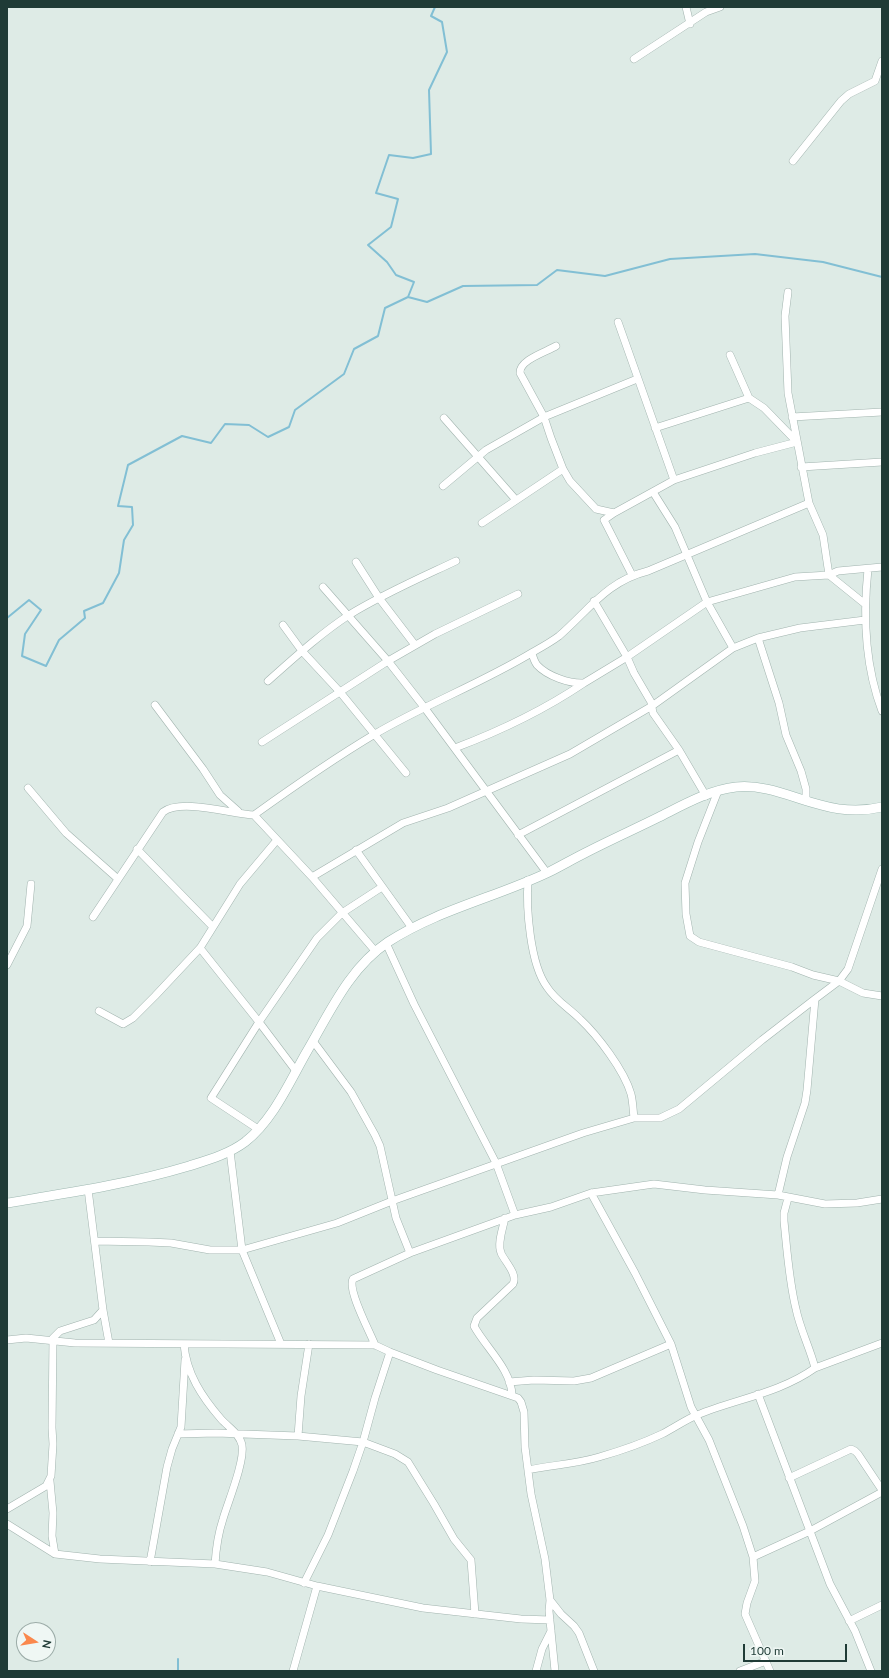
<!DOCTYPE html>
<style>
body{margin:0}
#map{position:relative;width:889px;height:1678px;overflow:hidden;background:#deebe6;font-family:Lato,sans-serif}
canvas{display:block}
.frame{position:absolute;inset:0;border:8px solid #1f3b36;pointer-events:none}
.north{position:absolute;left:16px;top:1622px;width:40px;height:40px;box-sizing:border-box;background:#eff7f4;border:1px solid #9caca8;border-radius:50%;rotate:102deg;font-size:11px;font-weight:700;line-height:16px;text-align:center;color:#1f3b36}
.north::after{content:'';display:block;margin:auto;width:14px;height:18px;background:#fa884d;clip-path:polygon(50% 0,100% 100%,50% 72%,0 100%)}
.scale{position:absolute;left:743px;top:1644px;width:104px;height:18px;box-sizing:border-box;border:2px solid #1f3b36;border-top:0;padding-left:5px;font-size:12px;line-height:14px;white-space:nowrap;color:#1f3b36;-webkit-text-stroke:3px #eff7f4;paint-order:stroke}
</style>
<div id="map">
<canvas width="889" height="1678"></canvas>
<div class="frame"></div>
<div class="north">N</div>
<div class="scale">100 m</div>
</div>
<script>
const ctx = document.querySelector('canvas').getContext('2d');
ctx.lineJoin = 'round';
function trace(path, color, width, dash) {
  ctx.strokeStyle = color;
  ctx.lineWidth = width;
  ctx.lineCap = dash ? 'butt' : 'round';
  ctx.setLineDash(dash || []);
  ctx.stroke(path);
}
trace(new Path2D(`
 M408,297L427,302L463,286L537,285L557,270L605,276L670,259L755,254L823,262L882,277
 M7,618L29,600L41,610L25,634L22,656L46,666L59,640L85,618L84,611L103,603L119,573L124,540L133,525L132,507L118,506L128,465L182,436L211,443L225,424L249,425L268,437L289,427L295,410L344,374L354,349L378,336L385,308L408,297L414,282L396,275L387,262L368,245L391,227L398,199L376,193L389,155L413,158L431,154L429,90L447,52L442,22L431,16L435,7
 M178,1659V1671`), '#82bfd4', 2);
const street = new Path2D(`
 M686,7L690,24
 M634,59L706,12L720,7
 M793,161L841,101L849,94L875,81L882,61
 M788,292L785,316L788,393L809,503L823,535L829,575L865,604
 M618,322L674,480
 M556,346C546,352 519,360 520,373L544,417L551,438L563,469L570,481L596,509L614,513L604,520L632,575
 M792,417L882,412
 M444,418L516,500
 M655,428L749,398
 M801,467L882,462
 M443,486L486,450L544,417L637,379
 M653,492L675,527L707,602L733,648
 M614,513L674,480L755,453L797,442L764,408L749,398L730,355
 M482,523L563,469
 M356,562L379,598L415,645
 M868,569C863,616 865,666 882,711
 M323,587L388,661L424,707L547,873
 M594,601L627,657L634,673L651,702L653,713L679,750L706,796
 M283,625L302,651L340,692L406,773
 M758,638L779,703L786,735L801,771L806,789V801
 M532,653C533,657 534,661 537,665C547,676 570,684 584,683L627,657L707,602L795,577L829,575L838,571L882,567
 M268,681C294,658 320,634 349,615C383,594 420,578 456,561
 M155,705L203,769L220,795L238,811
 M262,742L388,661L435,634L518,594
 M455,748C500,731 544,710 584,683
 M28,788L66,833L118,879
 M718,791L698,842L685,883L686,914L690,936L699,942L792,967L813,975L839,981L863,993L882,996
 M254,815C293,787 333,759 375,734C426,704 482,683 533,652C542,647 551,642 559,636C589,610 607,581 648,571L809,503
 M518,835L679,750
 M137,849L213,927
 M356,850L412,928
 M312,877L403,823L448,808L570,754L652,706L733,648L758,638L800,628L865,620
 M528,880C526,908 530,964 547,987C555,1000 569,1008 580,1019C598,1036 624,1070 631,1094C633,1102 633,1110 634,1118
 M93,917L163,812C181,798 232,814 254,815L312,877L376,952
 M386,943L414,1004L496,1163L515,1215
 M200,948L259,1022L296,1071
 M7,965L27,926L31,884
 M99,1011L123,1024L133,1018L155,996L200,948L240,884L277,840
 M313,1041L351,1092L375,1135L380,1146L396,1218L410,1253
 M258,1129L211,1098L259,1022L317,938L342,913L382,887
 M230,1151L242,1250L281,1344
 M88,1189L103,1310L109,1343
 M591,1193L635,1273L671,1344L691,1407L709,1440L743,1526L753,1557L810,1531L882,1492
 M778,1195L787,1157L805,1103L807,1090L815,999L839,981L848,969L882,869
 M505,1218C503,1228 497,1243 501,1253C505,1262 518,1274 513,1284L477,1318L474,1326C486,1348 511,1369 512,1395
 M95,1241L149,1242L171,1243L210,1250H242L337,1223L392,1201L583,1133L634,1118H660L679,1109L762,1040L815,999
 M7,1340L26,1338L75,1343L375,1345L390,1352L437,1370L518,1398L521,1402L524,1412L525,1447L531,1494L545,1559L550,1600L549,1611L555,1671
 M184,1344C186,1373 202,1397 221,1419C228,1427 240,1434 242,1445C245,1461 228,1502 223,1519C218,1534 216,1549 215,1564
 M375,1345C370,1332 347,1290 353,1279L410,1253L515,1215L551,1207L591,1193L654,1184L705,1190L778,1195L825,1204L857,1203L882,1199
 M815,1368L882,1343
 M509,1382L534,1380L574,1381L591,1378L671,1344
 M758,1394L830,1584L855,1631L871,1671
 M178,1434L216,1433L298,1436L363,1442L395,1454L408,1462L434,1504L454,1539L471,1560L475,1614
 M298,1436L301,1396L309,1344
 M528,1470C552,1465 576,1464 599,1457C620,1451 643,1443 662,1434C674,1428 685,1420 697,1415C736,1399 780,1393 815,1368C810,1348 800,1329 796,1309C789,1281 787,1250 784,1221V1213L788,1198
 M789,1478L851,1449L855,1451L858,1454L882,1490
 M50,1481L53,1513L52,1536L55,1554
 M7,1509L46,1486L51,1476L53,1444L52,1428L53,1338L60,1331L94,1320L103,1310
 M7,1524L55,1554L100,1559L215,1564L267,1572L317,1586L423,1608L521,1619L550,1620
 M753,1557L755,1581L747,1603L745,1614L770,1671
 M150,1562L167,1467L172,1449L181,1427L185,1360
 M304,1583L328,1535L353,1471L363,1442L375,1398L390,1352
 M550,1600L561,1614L574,1626L579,1633L594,1671
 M849,1621L882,1605
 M293,1671L317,1586
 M536,1671L542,1649L551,1631
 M740,1671L766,1661`);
const secondary = new Path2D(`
 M7,1203C68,1193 129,1184 189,1166C208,1160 229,1154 245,1142C273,1120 289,1083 306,1053C329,1014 349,968 388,942C437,910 497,897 549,872C561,866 573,859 585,853C610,840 635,829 659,817C683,805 709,790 736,787C766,784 793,798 821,805C842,811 861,812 882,807`);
trace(street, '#a1b3ae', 8);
trace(secondary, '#9db7b0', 10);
trace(street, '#fff', 7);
trace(secondary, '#fff', 9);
</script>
